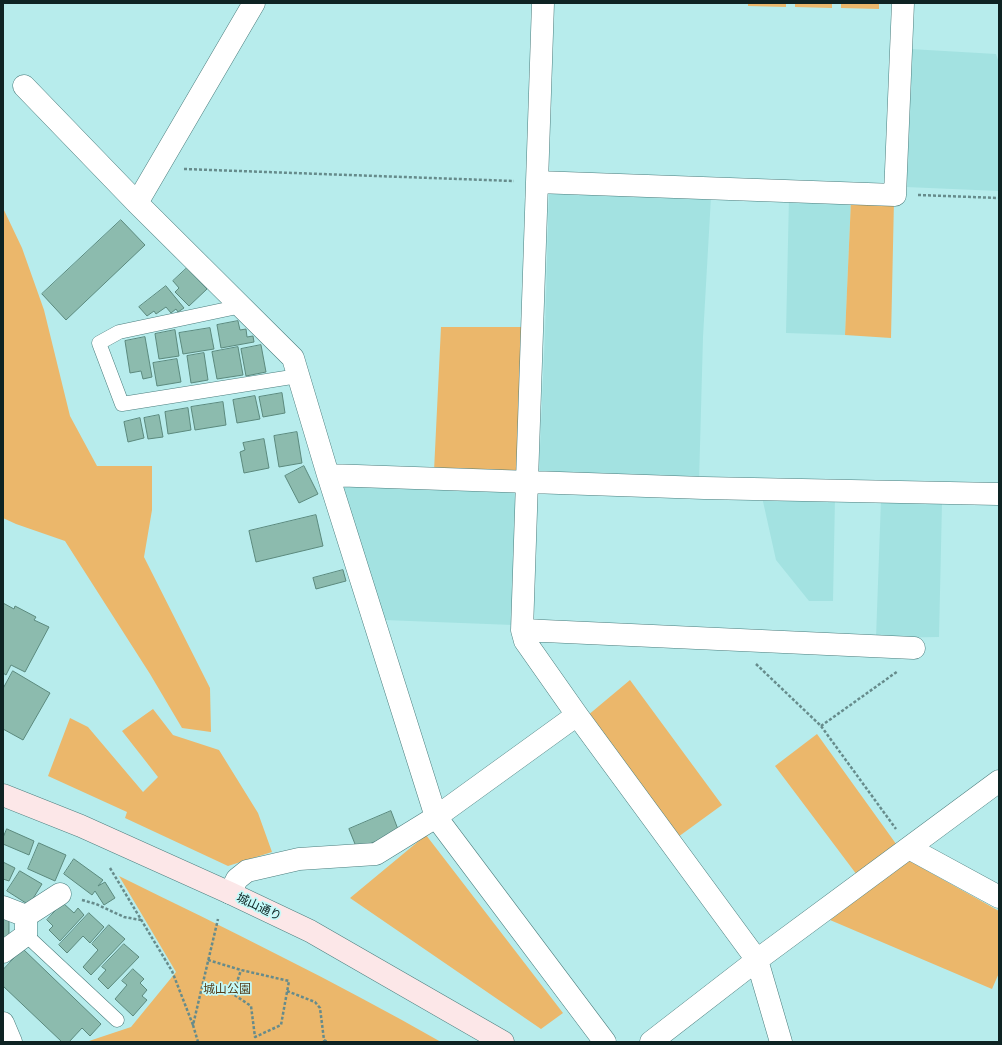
<!DOCTYPE html>
<meta charset="utf-8">
<style>
body{margin:0}
#map{position:relative;width:1002px;height:1045px;overflow:hidden;background:#b7ecec;font-family:"Golos Text",sans-serif}
canvas{display:block}
.frame{position:absolute;inset:0;border:4px solid #0e2323;pointer-events:none}
</style>
<div id="map">
<canvas width="1002" height="1045"></canvas>
<div class="frame"></div>
</div>
<script>
const ctx = document.querySelector('canvas').getContext('2d');
ctx.lineJoin = 'round';
function fill(path, color) {
  ctx.fillStyle = color;
  ctx.fill(path, 'evenodd');
}
function trace(path, color, width, dash) {
  ctx.strokeStyle = color;
  ctx.lineWidth = width;
  ctx.lineCap = dash ? 'butt' : 'round';
  ctx.setLineDash(dash || []);
  ctx.stroke(path);
}
function drawText(font, color, halo, rows, align = 'center') {
  ctx.font = font + ' "Golos Text","Noto Sans JP",sans-serif';
  ctx.lineWidth = 3.5;
  ctx.setLineDash([]);
  ctx.textBaseline = 'middle';
  ctx.strokeStyle = halo;
  ctx.fillStyle = color;
  for (const [text, x, y, turn = 0] of rows) {
    ctx.save();
    ctx.translate(x, y);
    ctx.rotate((+turn || 0) * Math.PI / 180);
    ctx.textAlign = isNaN(turn) ? turn : align;
    if (halo) ctx.strokeText(text, 0, 0);
    ctx.fillText(text, 0, 0);
    ctx.restore();
  }
}
fill(new Path2D(`
 M910,49L996,54L999,63V191L906,187Z
 M549,190L711,197L703,337L699,482L544,475L539,470L545,332Z
 M789,196L851,200L845,335L786,333Z
 M342,483L517,488L513,625L384,620Z
 M762,497L835,498L833,601H809L776,560Z
 M881,500L942,503L939,637L876,638Z`), '#a3e2e1');
fill(new Path2D(`
 M748,3H786V7L748,6Z
 M795,3H832V8L795,7Z
 M841,3H879V9L841,8Z
 M851,200H894L891,338L845,335Z
 M3,208L22,248L44,310L70,416L97,466H152V510L144,557L210,688L211,732L182,728L150,674L65,541L16,524L3,518Z
 M441,327H524L519,476L434,471Z
 M630,680L722,805L678,837L587,716Z
 M153,709L173,735L219,750L258,813L272,852L228,866L125,818L127,812L48,776L70,718L88,727L143,792L158,777L122,731Z
 M817,734L899,848L857,875L775,766Z
 M426,835L563,1013L541,1029L350,898Z
 M908,860L999,911V973L992,989L830,920Z
 M119,876C227,929 336,982 441,1042H86L131,1027L176,972Z`), '#ebb76b');
const building = new Path2D(`
 M121,220L145,245L66,320L42,294Z
 M187,268L207,289L189,306L175,292L179,288L173,281Z
 M166,286L184,308L178,312L176,309L171,313L166,307L156,314L154,311L147,316L139,307Z
 M238,321L240,330L246,329L247,337L253,336L254,342L221,348L217,325Z
 M210,328L214,349L183,354L179,333Z
 M175,330L179,356L159,359L155,334Z
 M145,337L152,377L143,379L141,371L130,373L125,341Z
 M261,345L266,372L246,376L241,349Z
 M238,347L243,375L217,379L212,352Z
 M204,353L208,380L191,383L187,356Z
 M177,359L181,382L157,386L153,363Z
 M282,393L285,413L263,417L259,397Z
 M255,396L260,419L237,423L233,400Z
 M223,402L226,425L195,430L191,407Z
 M188,408L191,430L168,434L165,412Z
 M159,415L163,437L148,439L144,418Z
 M140,418L144,438L128,442L124,422Z
 M297,432L302,463L279,467L274,436Z
 M264,439L269,468L244,473L240,452L245,450L243,443Z
 M304,466L318,494L299,503L285,476Z
 M316,515L323,546L256,562L249,531Z
 M343,570L346,581L316,589L313,578Z
 M3,603L14,609L15,606L36,617L34,620L49,627L25,672L11,665L6,675L3,673Z
 M13,671L50,693L23,740L3,729V689Z
 M391,811L399,832L357,849L349,829Z
 M7,829L34,841L29,855L3,844V838Z
 M39,843L66,855L55,881L28,869Z
 M74,859L103,880L98,886L105,882L115,898L104,905L95,891L92,895L64,874Z
 M3,862L15,868L9,881L3,879Z
 M20,871L42,884L29,905L7,891Z
 M63,903L74,913L78,908L84,915L60,941L49,930L53,926L47,920Z
 M89,913L104,927L90,943L83,936L67,953L59,945Z
 M3,916H9V937L3,940Z
 M109,925L125,939L91,975L83,967L98,950L92,944Z
 M124,944L139,957L108,989L98,979L106,970L102,967Z
 M23,949L101,1024L90,1036L82,1028L69,1042H62L3,986V970Z
 M133,969L144,979L140,983L147,990L142,996L147,1000L133,1016L115,999L127,985L122,981Z`);
fill(building, '#8cbbae');
trace(building, '#5b897d', 1);
const lane = new Path2D(`
 M242,306L119,332L99,343L122,404L298,376
 M26,935L117,1020`);
const street = new Path2D(`
 M543,3L522,630L525,641L577,715L757,960L781,1042
 M24,86L137,203L293,358L328,475L436,817L605,1042
 M537,182L895,195L903,3
 M137,203L254,3
 M328,475L704,488L998,494
 M522,630L914,648
 M909,848L999,897
 M230,893L237,879L247,871L299,859L376,854L436,817L577,715
 M3,907L26,916V935L3,952
 M26,916L60,894
 M3,1023L11,1042
 M651,1042L757,960L999,781`);
const secondary = new Path2D(`
 M3,795L81,826L230,893L310,931L503,1042`);
trace(lane, '#4b7d7d', 15);
trace(street, '#4b7d7d', 23);
trace(secondary, '#4b7d7d', 23);
trace(new Path2D(`
 M184,169L514,181
 M918,195L999,198
 M756,664L821,726L896,829
 M821,726L898,671
 M110,868L172,971L193,1025L218,919
 M82,900L96,904L124,917L141,920
 M208,960L241,970L289,981L281,1025L255,1037L251,1006L233,994L241,970
 M202,986L233,994
 M287,991L315,1002L320,1008L324,1040L328,1042
 M193,1025L198,1042`), '#668b8b', 2.5, [3, 2]);
trace(lane, '#fff', 14);
trace(street, '#fff', 22);
trace(secondary, '#fce7e8', 22);
drawText('12px', '#0e2323', '#c4faf9', [
 ["城山通り",259,907,25]
]);
drawText('12px', '#533c19', '#c4faf9', [
 ["城山公園",227,989]
]);
</script>
